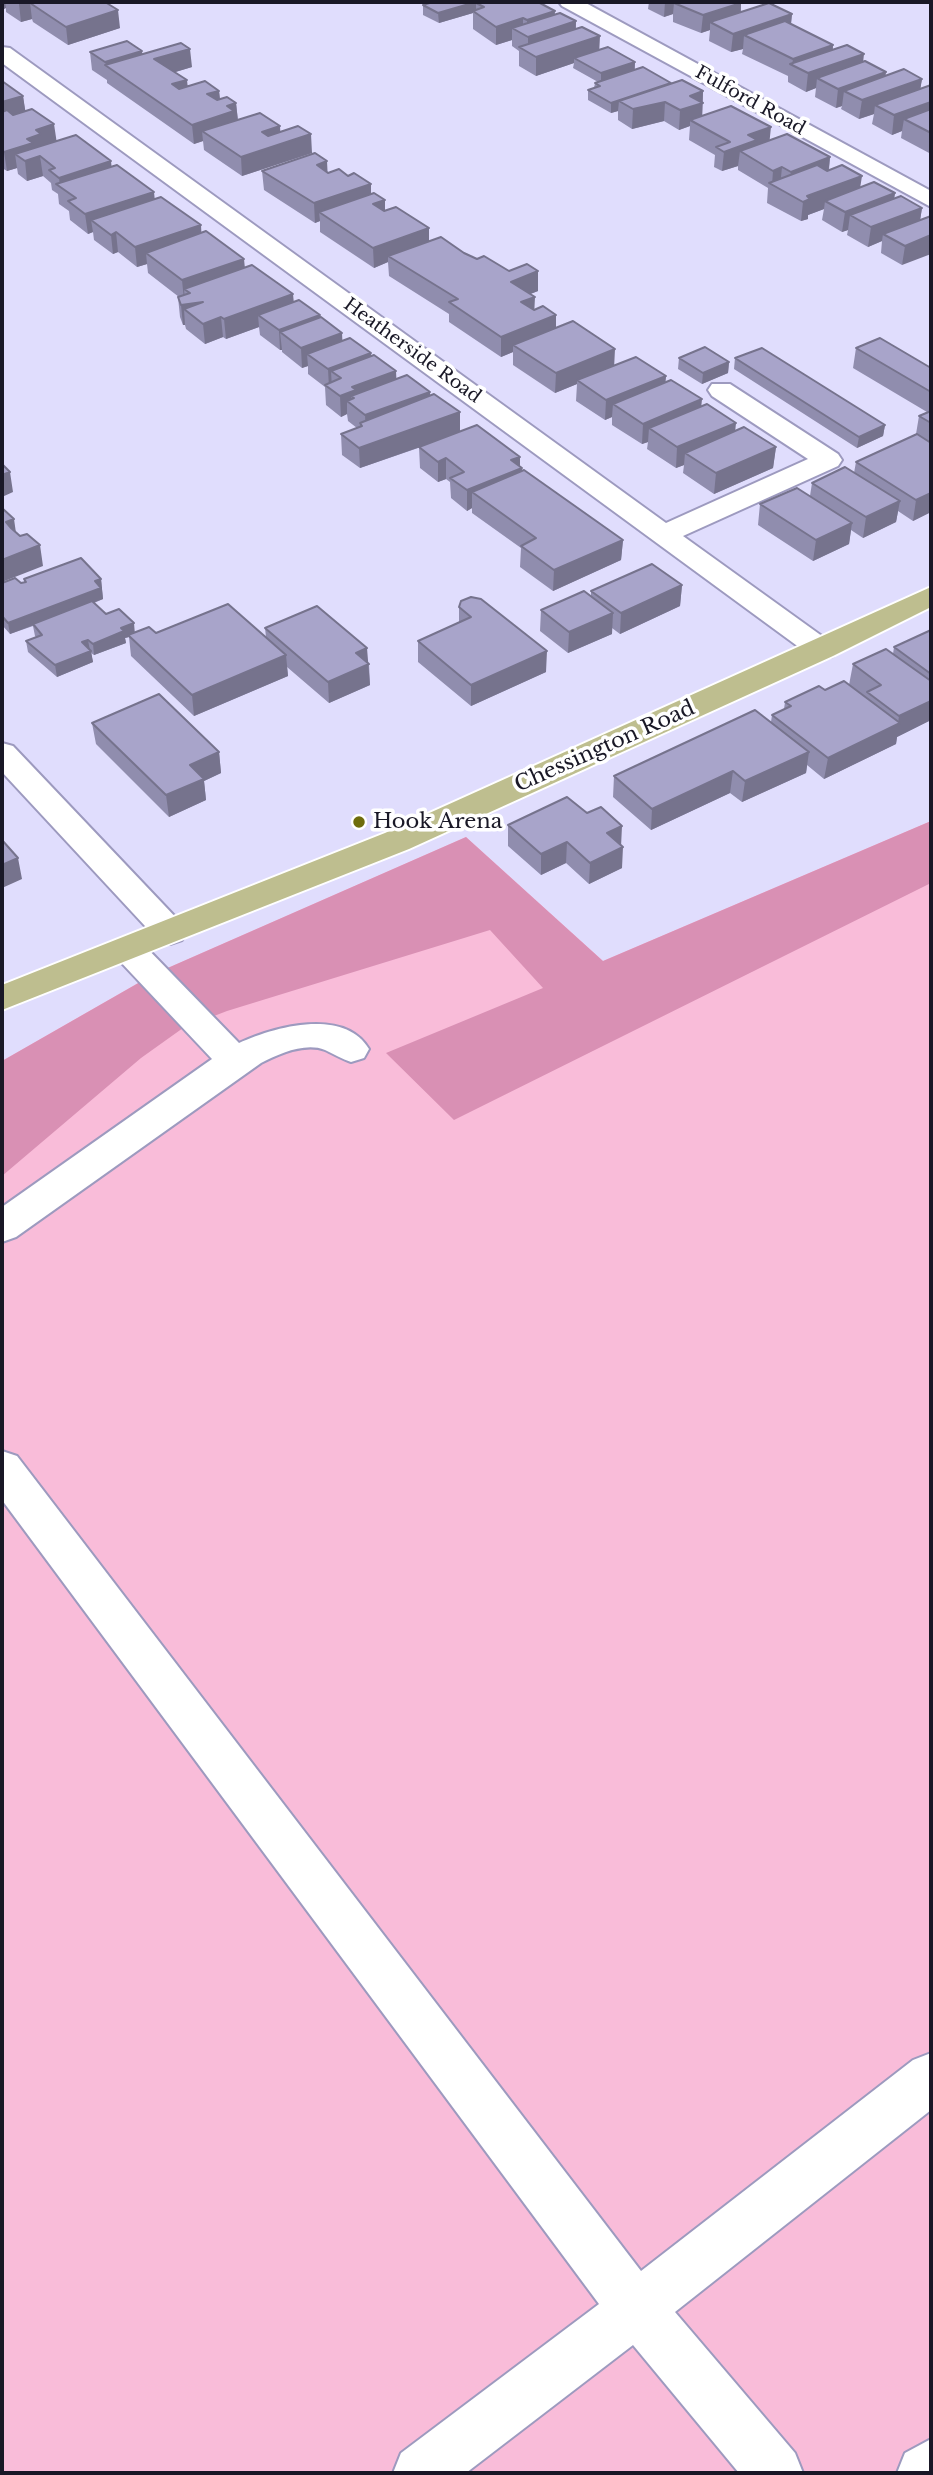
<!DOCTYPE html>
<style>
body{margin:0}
#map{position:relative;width:933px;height:2475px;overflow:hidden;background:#e0ddfd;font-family:"Libre Baskerville",serif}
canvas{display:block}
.frame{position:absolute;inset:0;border:4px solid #191826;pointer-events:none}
</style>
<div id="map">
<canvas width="933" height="2475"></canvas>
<div class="frame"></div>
</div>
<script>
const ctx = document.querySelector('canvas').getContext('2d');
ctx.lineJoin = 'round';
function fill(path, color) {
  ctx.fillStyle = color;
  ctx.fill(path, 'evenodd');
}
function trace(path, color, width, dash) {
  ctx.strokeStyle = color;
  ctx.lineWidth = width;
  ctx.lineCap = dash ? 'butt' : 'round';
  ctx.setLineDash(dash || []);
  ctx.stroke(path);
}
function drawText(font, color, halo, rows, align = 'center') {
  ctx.font = font + ' "Libre Baskerville",serif';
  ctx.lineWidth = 7;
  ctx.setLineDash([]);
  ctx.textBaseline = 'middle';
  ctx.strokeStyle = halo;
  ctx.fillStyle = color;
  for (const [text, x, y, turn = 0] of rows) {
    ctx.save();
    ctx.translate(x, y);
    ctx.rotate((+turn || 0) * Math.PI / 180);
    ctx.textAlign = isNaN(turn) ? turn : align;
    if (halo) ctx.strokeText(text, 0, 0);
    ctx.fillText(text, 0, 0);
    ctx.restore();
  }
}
fill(new Path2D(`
 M931,821V2473H2V1061L154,974L466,837L603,961Z`), '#f9bcd9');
fill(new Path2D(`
 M931,821V883L454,1120L386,1053L543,988L490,930L227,1011L183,1028L141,1058L2,1176V1061L154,974L466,837L603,961Z`), '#d990b4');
const minor = new Path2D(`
 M559,2H584L931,191V207L562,6Z
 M2,47L10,48L666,523L808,459L712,396L708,390L712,384H730L838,454L842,460L838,466L683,536L833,644L837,650L833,656L822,659L811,656L2,63Z
 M2,743L13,746L182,924L187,932L182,940L170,944L158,940L2,772Z
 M128,937L140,941L239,1043C274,1027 344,1007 369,1049L364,1058L351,1062C342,1059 334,1054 325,1050C305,1042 279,1054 261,1063L16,1237L2,1242V1207L212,1059L116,957L111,949L116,941Z
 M2,1451L17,1456L641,2271L913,2060L931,2053V2110L675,2312L795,2453L803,2473H739L633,2345L466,2473H393L401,2453L599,2304L2,1500Z
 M931,2439V2473H897L905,2453Z`);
const major = new Path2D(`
 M931,587V607L833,656L409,849L2,1010V985L385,833Z`);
trace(minor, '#9d9abf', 4);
trace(major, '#fff', 4);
fill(minor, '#fff');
fill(major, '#bebe8f');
fill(new Path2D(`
 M2,2H105L120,28L68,45L33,22L32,19L21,22L6,12V8L2,9Z
 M427,2H538L555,14L576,21V29L599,50L635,62V70L671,83L703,91L702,116L769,140L830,157L829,170L860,187L895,193L894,199L922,208L920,220L902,265L881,253L882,241L868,247L847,235L848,230L842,232L822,220L824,209L808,215V219L801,221L767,203L768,188L738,170V166L722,171L714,167L715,155L689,140L690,126L679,130L664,121L632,129L618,120V111L611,113L588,100V90L594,88L595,83L598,82L573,68L574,63L536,76L519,66V51L512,46V40L496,45L473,29V13L439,23L423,15V5L427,4Z
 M649,2H740L741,3V12L792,14L791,24L833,45V49L863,61L886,76L922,79L920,89L931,85V154L901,138L902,131L892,135L872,124L874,114L859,119L841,109L842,106L836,108L815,97L816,88L806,92L788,82V76L742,54L743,49L731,52L709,41L710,30L701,33L673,22V14L664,17L648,9Z
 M90,52L142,54L192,67L175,72L188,86L219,91L220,100L236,103L238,120L280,126V132L312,153L242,176L204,150L203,141L194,144L107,83V80L92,70Z
 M2,81L23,96L25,111L57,141L112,167L154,192V199L201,233L245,267L294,302L320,315V318L342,341L371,353V356L396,371V379L430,395L460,412V431L520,466L522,468V471L623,540L621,560L553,591L520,567L521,548L472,513V508L467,511L451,498L450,482L446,479L438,482L420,468L419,447H421L360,468L342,455L341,434L357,428L348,421L347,414L341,417L326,405L325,387L308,374V366L302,368L282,352V350H280L260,335L259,327L226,339L223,337L205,344L186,329L185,325H183L180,317L178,297H179L148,273L147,264L137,267L118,252L113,254L94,240L93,232L88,234L70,220L69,211L59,204L58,194L52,190L51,183L43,176L27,181L18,174L17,168L7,171L2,168Z
 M262,171L328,172L348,176L371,184V194L385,210L429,242L464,253L538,291L530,294L534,310L556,315V328L614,366L666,376L665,383L735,431L776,447L773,468L714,494L683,473L684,465L676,468L647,449L648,442L642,444L612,425V417L605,420L576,401L577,384L555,393L513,365V352L501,357L449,322V314L389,276L388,262L374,268L320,232V221L315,223L264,190Z
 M856,348L931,368V512L913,521L898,511L896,522L863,538L851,530L849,544L813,561L758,525L760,504L810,496L812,483L854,473L856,462L916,434L919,416L927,412L853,368Z
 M679,358L729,362L728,373L702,384L678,369Z
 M735,358L885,425L883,436L857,448L734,369Z
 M24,579H101L103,599L94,603L106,614L135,632L266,637L265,628L368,663L369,664L370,685L329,703L287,667L288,676L194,716L131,656L129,637L125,638L126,643L94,655L91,653L93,662L57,677L28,652L26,641L36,637L35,636L33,626L10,634L2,625V583H21L24,582Z
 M682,585L680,606L620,634L612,628V634L568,653L540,631L541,610L591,596V591Z
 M459,607L546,672L471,706L418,662V641L459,623Z
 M931,630V720L897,737L896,744L824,779L807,765L806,773L742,802L730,793L651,830L613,797L614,776L771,722L772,715L784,709L785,702L825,690L849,685L853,664L893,654L894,647Z
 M92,723L219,752L221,773L204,781L206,800L169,817L96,744Z
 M508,825L621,845L622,868L589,884L566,863L541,875L508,846Z`), '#908dae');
fill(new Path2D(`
 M2,2H5L6,8L2,10Z
 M15,2H72L30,3L32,19L21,22L19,4Z
 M476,2H503L484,7L476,3V12L473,11V13L439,23L438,13Z
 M665,2H709L674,3L673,14L664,17Z
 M741,3L740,21L710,22V30L701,33L703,15Z
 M118,10L120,28L68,45L66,27Z
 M555,11L554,28L576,21L575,40L528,52V37L527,36V20Z
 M792,14L790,32L744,35L743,49L731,52L733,34Z
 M523,18V34L512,28V40L496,45V27Z
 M600,36L599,55L574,58V63L536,76V57Z
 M833,45L831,63L792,65L793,59Z
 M190,49L192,67L156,78L154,59Z
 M142,51L144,70L106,65L105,62Z
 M864,54L862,72L817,78L816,88L806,92L808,73Z
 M635,62L634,72L601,83V73Z
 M886,72L884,91H844L842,106L836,108L838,89Z
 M922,79L919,97L875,105L874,114L859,119L862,100Z
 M187,80L189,99L172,84Z
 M671,83L619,101L618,111L611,113V103Z
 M219,91L221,109L207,94Z
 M703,91L702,122L690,120V126L679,130L680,110L690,96Z
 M23,96L26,115L2,122V102Z
 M665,102L664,121L632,129L633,109Z
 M931,102V120L904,119L902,131L892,135L894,115Z
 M236,103L238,122L202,131L203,141L194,144L192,125L227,106Z
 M54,124L57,144L40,156L43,176L27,181L25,161L15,154L17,168L7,171L4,152L27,139L36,130Z
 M280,126L281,144L311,134L312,153L242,176L241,157L262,132Z
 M771,127L769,146L740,151L738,166L722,171L724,152L748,135Z
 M830,157L828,176L788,191L791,172Z
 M111,161L113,181L60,187L59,178Z
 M327,161L328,181L317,165Z
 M782,167L780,187L772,185L773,171Z
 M862,176L859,195L825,201L824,209L808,215V219L801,221L803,202L807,196Z
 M371,184V204L319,212L320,221L315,223L314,203Z
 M154,192L156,211L91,220L93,232L88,234L85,214Z
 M895,193L892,212L850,215L848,230L842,232L845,212Z
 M385,200V219L373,204Z
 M922,208L919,227L883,234L882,241L868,247L871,227Z
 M201,225L202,245L146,253L147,264L137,267L135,247Z
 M429,228V248L388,256V262L374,268L373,248Z
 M116,232L118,252L113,254L111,235Z
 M931,235V254L902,265L905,246Z
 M244,259L246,279L190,293L184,289L185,300H184L182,280Z
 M538,271V291L510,302L511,282Z
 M293,294L295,314L258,315L259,327L226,339L224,319Z
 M535,297L534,317L521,302Z
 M203,302L184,309L185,325H183L181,305Z
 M320,315L321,335L280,332L282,350H280L279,330Z
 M556,315V335L513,345V352L501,357V337Z
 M221,317L223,337L205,344L203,324Z
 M342,333L343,353L307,354L308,366L302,368L301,348Z
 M615,349L614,369L577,380V384L555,393L556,373Z
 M371,353L372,373L331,371L332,389L329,388L328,369Z
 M729,362L728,373L702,384L703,373Z
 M396,371L397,391L354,398L351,396L352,404L347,401V414L341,417L340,396L352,387Z
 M666,376L664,396L613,404L612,417L605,420L606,400Z
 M430,392L431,413L366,435L365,415Z
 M702,399L700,420L649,428L648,442L642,444L643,424Z
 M460,412V433L360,468L359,448Z
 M736,423L734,443L685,453L684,465L676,468L677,447Z
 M885,425L883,436L857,448L859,437Z
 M776,447L773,468L714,494L716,473Z
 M520,457V469L522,468V488L472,492V508L467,511V490L511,460Z
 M446,458V479L438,482V462Z
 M10,472L13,492L2,497V475Z
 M931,493V512L913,521L916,500Z
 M900,501L896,522L863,538L866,517Z
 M14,519L17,540L6,522Z
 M852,523L849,544L813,561L816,540Z
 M623,540L621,560L553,591L554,570Z
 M40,545L43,566L2,582V560Z
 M101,579L103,599L10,634L8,623Z
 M682,585L680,606L620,634L621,613Z
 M613,613L612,634L568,653L569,632Z
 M134,623L135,635H128L129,637L125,638L126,643L94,655L93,644L121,628Z
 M88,640L90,651L82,642Z
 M367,648L370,685L329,703L328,682L356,653Z
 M91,651L93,662L57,677L55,665Z
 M547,651L546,672L471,706V685Z
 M286,655L288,676L194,716L192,695Z
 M931,701V720L897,737L896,744L824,779L828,758L898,723L899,716Z
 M219,752L221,773L204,781L206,800L169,817L166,795L190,765Z
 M809,752L806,773L742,802L745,781Z
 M733,771L730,793L651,830L652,809Z
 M622,826L621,847L607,833Z
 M567,842L566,863L541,875V854Z
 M623,847L622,868L589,884L590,863Z
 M18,858L22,879L2,888V865Z`), '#76738d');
const building = new Path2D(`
 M35,2H87L90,3L94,2H105L118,10L66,27L30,3Z
 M433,2H476L438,13L423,5Z
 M480,2H538L555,11L527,20L523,18L496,27L473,11L484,7L476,3Z
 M679,2H740L741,3L703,15L674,3Z
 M769,3L792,14L733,34L710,22Z
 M560,13L576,21L528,37L512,28Z
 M785,21L833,45L793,59L744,35Z
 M582,27L600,36L536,57L519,47Z
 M127,41L142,51L105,62L90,52Z
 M181,43L190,49L154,59L187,80L172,84L179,89L205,81L219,91L207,94L217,100L227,97L236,103L227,106L234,111L192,125L105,65Z
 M847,45L864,54L808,73L790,64Z
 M608,47L635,62L601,73L574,58Z
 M865,61L886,72L838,89L817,78Z
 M643,67L671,83L611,103L588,90L600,86L595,83Z
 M904,69L922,79L862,100L844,91Z
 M682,80L703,91L690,96L703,103L680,110L665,102L633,109L619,101Z
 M2,81L23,96L2,102Z
 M931,85V102L894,115L875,105Z
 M731,106L771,127L748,135L757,140L724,152L716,147L730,142L690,120Z
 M32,109L54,124L36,130L41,134L27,139L33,143L4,152L2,151V112L7,110L13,115Z
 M931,109V133L904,119Z
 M260,113L280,126L262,132L268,136L298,126L311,134L241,157L202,131Z
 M787,134L830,157L791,172L782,167L773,171L740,151Z
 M76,135L111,161L59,178L49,170L55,168L40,156L25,161L15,154Z
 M315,153L327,161L317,165L328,173L339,169L348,176L354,173L371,184L314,203L262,171Z
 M117,165L154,192L85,214L68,201L76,198L56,184Z
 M817,165L827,171L842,165L862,176L807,196L810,199L803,202L769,183Z
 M874,182L895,193L845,212L825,201Z
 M374,193L385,200L373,204L384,211L396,207L429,228L373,248L319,212Z
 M901,196L922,208L871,227L850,215Z
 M161,197L201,225L135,247L116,232L111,235L91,220Z
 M931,216V235L905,246L883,234Z
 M206,231L244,259L182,280L146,253Z
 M441,237L464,253L477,259L484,256L509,271L527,264L538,271L511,282L535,297L521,302L534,310L543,306L556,315L501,337L449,302L458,299L388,256Z
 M252,265L293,294L224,319L221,317L203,324L184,309L203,302L181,305L178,297L190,293L184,289Z
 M299,300L320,315L279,330L258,315Z
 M321,317L342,333L301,348L280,332Z
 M573,321L615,349L556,373L513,345Z
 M350,338L371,353L328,369L307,354Z
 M880,338L931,368V392L856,348Z
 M705,347L729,362L703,373L679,358Z
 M762,348L885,425L859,437L735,358Z
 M374,355L396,371L352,387L356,390L340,396L325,385L341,378L331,371Z
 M636,357L666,376L606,400L577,380Z
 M407,375L430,392L365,415L347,401L354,398L351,396Z
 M671,380L702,399L643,424L613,404Z
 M434,394L460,412L359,448L341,434L362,426L360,423Z
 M707,404L736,423L677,447L649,428Z
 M931,411V423L919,416Z
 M477,425L520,457L511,460L522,468L467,490L450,478L464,472L446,458L438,462L419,447Z
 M744,427L776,447L716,473L685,453Z
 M917,434L931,443V493L916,500L856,462Z
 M2,464L10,472L2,475Z
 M845,467L900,501L866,517L812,483Z
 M524,470L623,540L554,570L521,546L536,538L472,492Z
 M797,488L852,523L816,540L760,504Z
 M2,508L14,519L6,522L11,528L20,536L27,534L40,545L2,560Z
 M81,558L101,579L95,581L101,588L8,623L2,616V583L15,578L21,583L26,582L24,579Z
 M652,564L682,585L621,613L591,591Z
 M584,591L613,613L569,632L541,610Z
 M471,597L481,599L547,651L471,685L418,641L471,617L459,607L461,601Z
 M92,601L106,614L119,609L134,623L121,628L124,631L93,644L88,640L82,642L91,651L55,665L26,641L42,635L33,624Z
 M228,604L286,655L192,695L128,635L149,627L156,633Z
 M317,606L367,648L356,653L369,664L328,682L265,628Z
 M931,630V674L894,647Z
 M886,649L931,681V701L899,716L867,692L881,685L853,664Z
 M844,681L900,723L828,758L772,715L791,706L785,702L819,686L825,690Z
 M159,694L219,752L190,765L204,779L166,795L92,723Z
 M755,710L809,752L745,781L733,771L652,809L614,776Z
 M567,797L587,813L601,807L622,826L607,833L623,847L590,863L567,842L541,854L508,825Z
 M2,840L18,858L2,865Z`);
fill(building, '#a8a4ca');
trace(building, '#76738d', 2);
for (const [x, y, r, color] of [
 [359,822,7,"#6e6c0c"]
]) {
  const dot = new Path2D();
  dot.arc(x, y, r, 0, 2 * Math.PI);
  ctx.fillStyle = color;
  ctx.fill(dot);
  trace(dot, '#fff', 2.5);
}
drawText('18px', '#191826', '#fff', [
 ["Fulford Road",750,101,29],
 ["Heatherside Road",412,351,36]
]);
drawText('21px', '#191826', '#fff', [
 ["Chessington Road",605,747,-24]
]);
drawText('21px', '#191826', '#fff', [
 ["Hook Arena",373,822]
], 'left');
</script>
